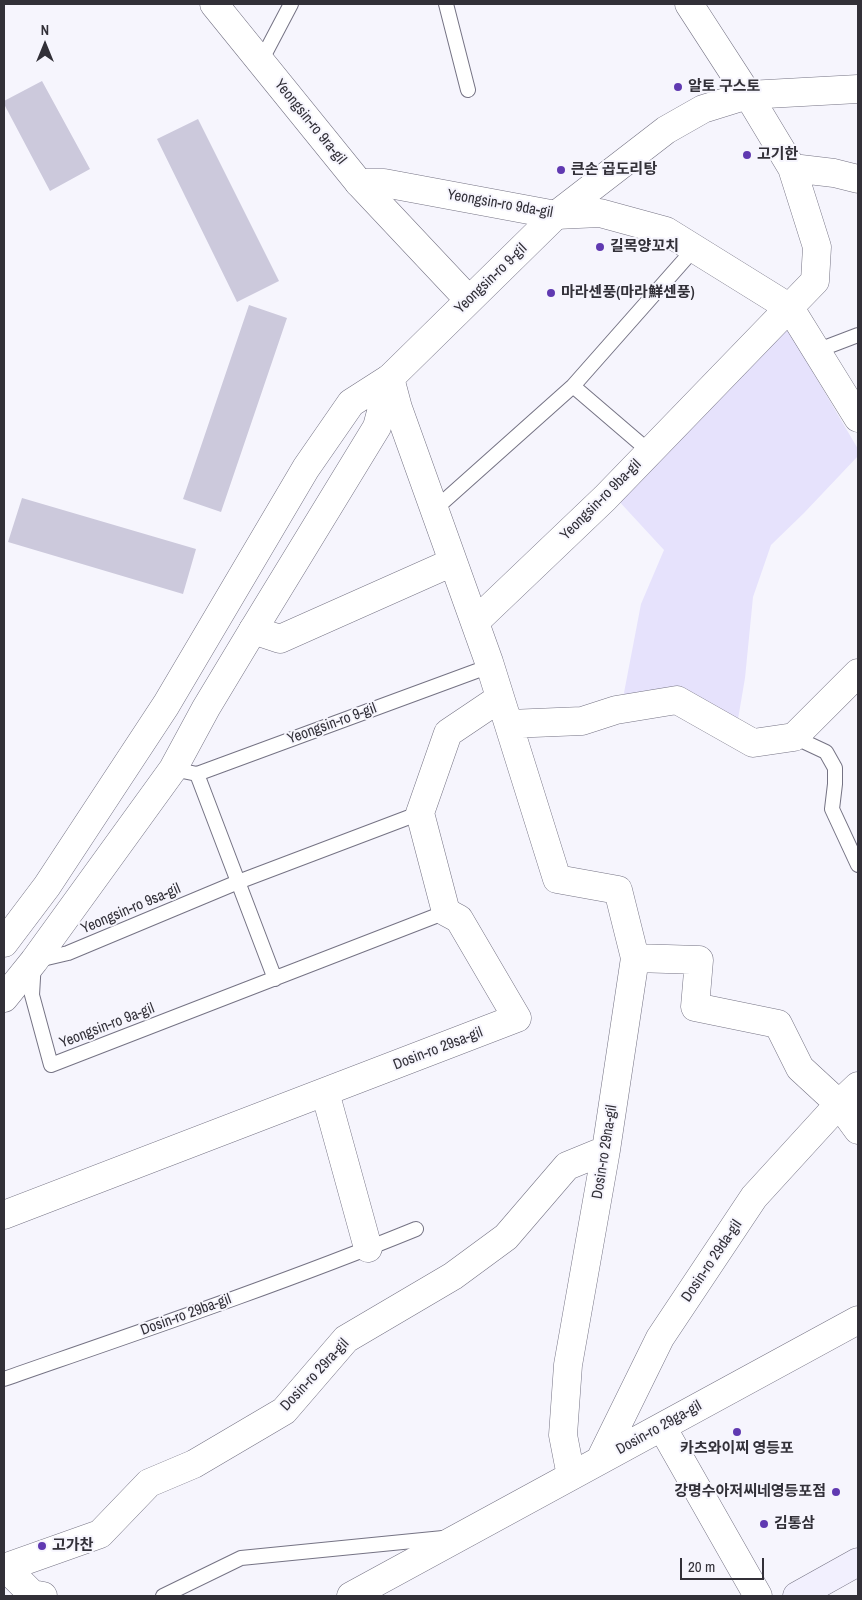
<!DOCTYPE html>
<meta charset="utf-8">
<style>
body{margin:0}
#map{position:relative;width:862px;height:1600px;overflow:hidden;background:#f6f5fd;font-family:"Archivo Narrow",sans-serif}
canvas{display:block}
.frame{position:absolute;inset:0;border:5px solid #323038;pointer-events:none}
.north{position:absolute;left:20px;top:20px;width:50px;height:50px;-webkit-text-stroke:4px #f6f5fd;paint-order:stroke;rotate:0deg;font-size:14px;font-weight:700;line-height:20px;text-align:center;color:#323038}
.north::after{content:'';display:block;margin:auto;width:18px;height:22px;background:#323038;clip-path:polygon(50% 0,100% 100%,50% 72%,0 100%)}
.scale{position:absolute;left:680px;top:1558px;width:84px;height:22px;box-sizing:border-box;border:2px solid #323038;border-top:0;padding-left:6px;font-size:15px;line-height:18px;white-space:nowrap;color:#323038;-webkit-text-stroke:4px #f6f5fd;paint-order:stroke}
</style>
<div id="map">
<canvas width="862" height="1600"></canvas>
<div class="frame"></div>
<div class="north">N</div>
<div class="scale">20 m</div>
</div>
<script>
const ctx = document.querySelector('canvas').getContext('2d');
ctx.lineJoin = 'round';
function fill(path, color) {
  ctx.fillStyle = color;
  ctx.fill(path, 'evenodd');
}
function trace(path, color, width, dash) {
  ctx.strokeStyle = color;
  ctx.lineWidth = width;
  ctx.lineCap = dash ? 'butt' : 'round';
  ctx.setLineDash(dash || []);
  ctx.stroke(path);
}
function drawText(font, color, halo, rows, align = 'center') {
  ctx.font = font + ' "Archivo Narrow","Noto Sans KR",sans-serif';
  ctx.lineWidth = 4;
  ctx.setLineDash([]);
  ctx.textBaseline = 'middle';
  ctx.strokeStyle = halo;
  ctx.fillStyle = color;
  for (const [text, x, y, turn = 0] of rows) {
    ctx.save();
    ctx.translate(x, y);
    ctx.rotate((+turn || 0) * Math.PI / 180);
    ctx.textAlign = isNaN(turn) ? turn : align;
    if (halo) ctx.strokeText(text, 0, 0);
    ctx.fillText(text, 0, 0);
    ctx.restore();
  }
}
fill(new Path2D(`
 M787,328L858,449V456L804,513L771,545L753,597L745,678L737,725L623,698L641,604L664,550L616,498Z`), '#e6e2fc');
fill(new Path2D(`
 M42,81L90,169L50,191L4,104V101Z
 M198,119L279,281L237,302L157,139Z
 M249,305L287,318L221,512L183,499Z
 M22,498L196,549L183,594L8,542Z`), '#ccc9dc');
const service = new Path2D(`
 M446,4L468,90
 M261,61L291,4
 M816,351L858,335
 M573,386L650,452
 M434,510L573,386L694,249
 M794,737L826,752L835,768V784L832,809L858,865
 M173,769L197,774L490,666
 M197,774L275,979
 M420,813L238,882L68,953L34,961L32,995L51,1065L446,912
 M4,1379C142,1331 281,1284 416,1229
 M163,1596L241,1558L443,1538`);
const minor = new Path2D(`
 M689,4L748,95L792,168L834,173L858,179
 M359,183H384L556,215L600,213L666,231L790,308L858,418
 M390,378L398,408L489,662L557,879L618,890L635,958L606,1150L568,1365L563,1435L571,1476
 M475,622L605,498L815,281L817,247L792,168
 M253,630L280,639L453,562
 M509,724L582,721L616,710L677,700L753,743L794,737L858,673
 M635,958L699,960L695,1007L778,1024L800,1068L839,1104L858,1130
 M325,1092L368,1248
 M4,1215L517,1018L459,919L446,912L420,813L448,733L500,698
 M662,1427L758,1596
 M600,1460L660,1338L754,1197L839,1104L858,1086
 M5,1567L32,1594L43,1596
 M4,1568L100,1534L149,1483L194,1464L284,1411L346,1339L453,1276L506,1237L567,1166L606,1150
 M351,1596L858,1320`);
const tertiary = new Path2D(`
 M214,4L359,183L469,300
 M4,943L47,886L166,705L306,468L351,403L390,378
 M4,998L34,961L173,769L206,708L253,630L377,427L390,378L556,215L666,130L703,109L748,95L858,89`);
const secondary = new Path2D(`
 M797,1596L858,1562`);
trace(service, '#757384', 16);
trace(minor, '#757384', 29);
trace(tertiary, '#757384', 29);
trace(secondary, '#757384', 29);
trace(service, '#fff', 14);
trace(minor, '#fff', 28);
trace(tertiary, '#fff', 28);
trace(secondary, '#f2f0fe', 28);
for (const [x, y, r, color] of [
 [678,87,5,"#6039b1"],
 [747,155,5,"#6039b1"],
 [561,170,5,"#6039b1"],
 [600,247,5,"#6039b1"],
 [551,293,5,"#6039b1"],
 [737,1432,5,"#6039b1"],
 [836,1492,5,"#6039b1"],
 [764,1524,5,"#6039b1"],
 [42,1546,5,"#6039b1"]
]) {
  const dot = new Path2D();
  dot.arc(x, y, r, 0, 2 * Math.PI);
  ctx.fillStyle = color;
  ctx.fill(dot);
  trace(dot, '#f6f5fd', 2);
}
drawText('bold 15px', '#323038', '#f6f5fd', [
 ["알토 구스토",688,87],
 ["고기한",757,155],
 ["큰손 곱도리탕",571,170],
 ["길목양꼬치",610,247],
 ["마라센풍(마라鮮센풍)",561,293],
 ["카츠와이찌 영등포",737,1449,"center"],
 ["강명수아저씨네영등포점",826,1492,"right"],
 ["김통삼",774,1524],
 ["고가찬",52,1546]
], 'left');
drawText('15px', '#323038', '#f6f5fd', [
 ["Yeongsin-ro 9ra-gil",310,122,51],
 ["Yeongsin-ro 9da-gil",500,204,10],
 ["Yeongsin-ro 9-gil",491,279,-44],
 ["Yeongsin-ro 9ba-gil",601,500,-45],
 ["Yeongsin-ro 9-gil",332,724,-20],
 ["Yeongsin-ro 9sa-gil",131,909,-23],
 ["Yeongsin-ro 9a-gil",107,1026,-21],
 ["Dosin-ro 29sa-gil",438,1049,-21],
 ["Dosin-ro 29na-gil",605,1152,-81],
 ["Dosin-ro 29da-gil",712,1261,-56],
 ["Dosin-ro 29ba-gil",186,1315,-20],
 ["Dosin-ro 29ra-gil",315,1375,-47],
 ["Dosin-ro 29ga-gil",659,1428,-29]
]);
</script>
